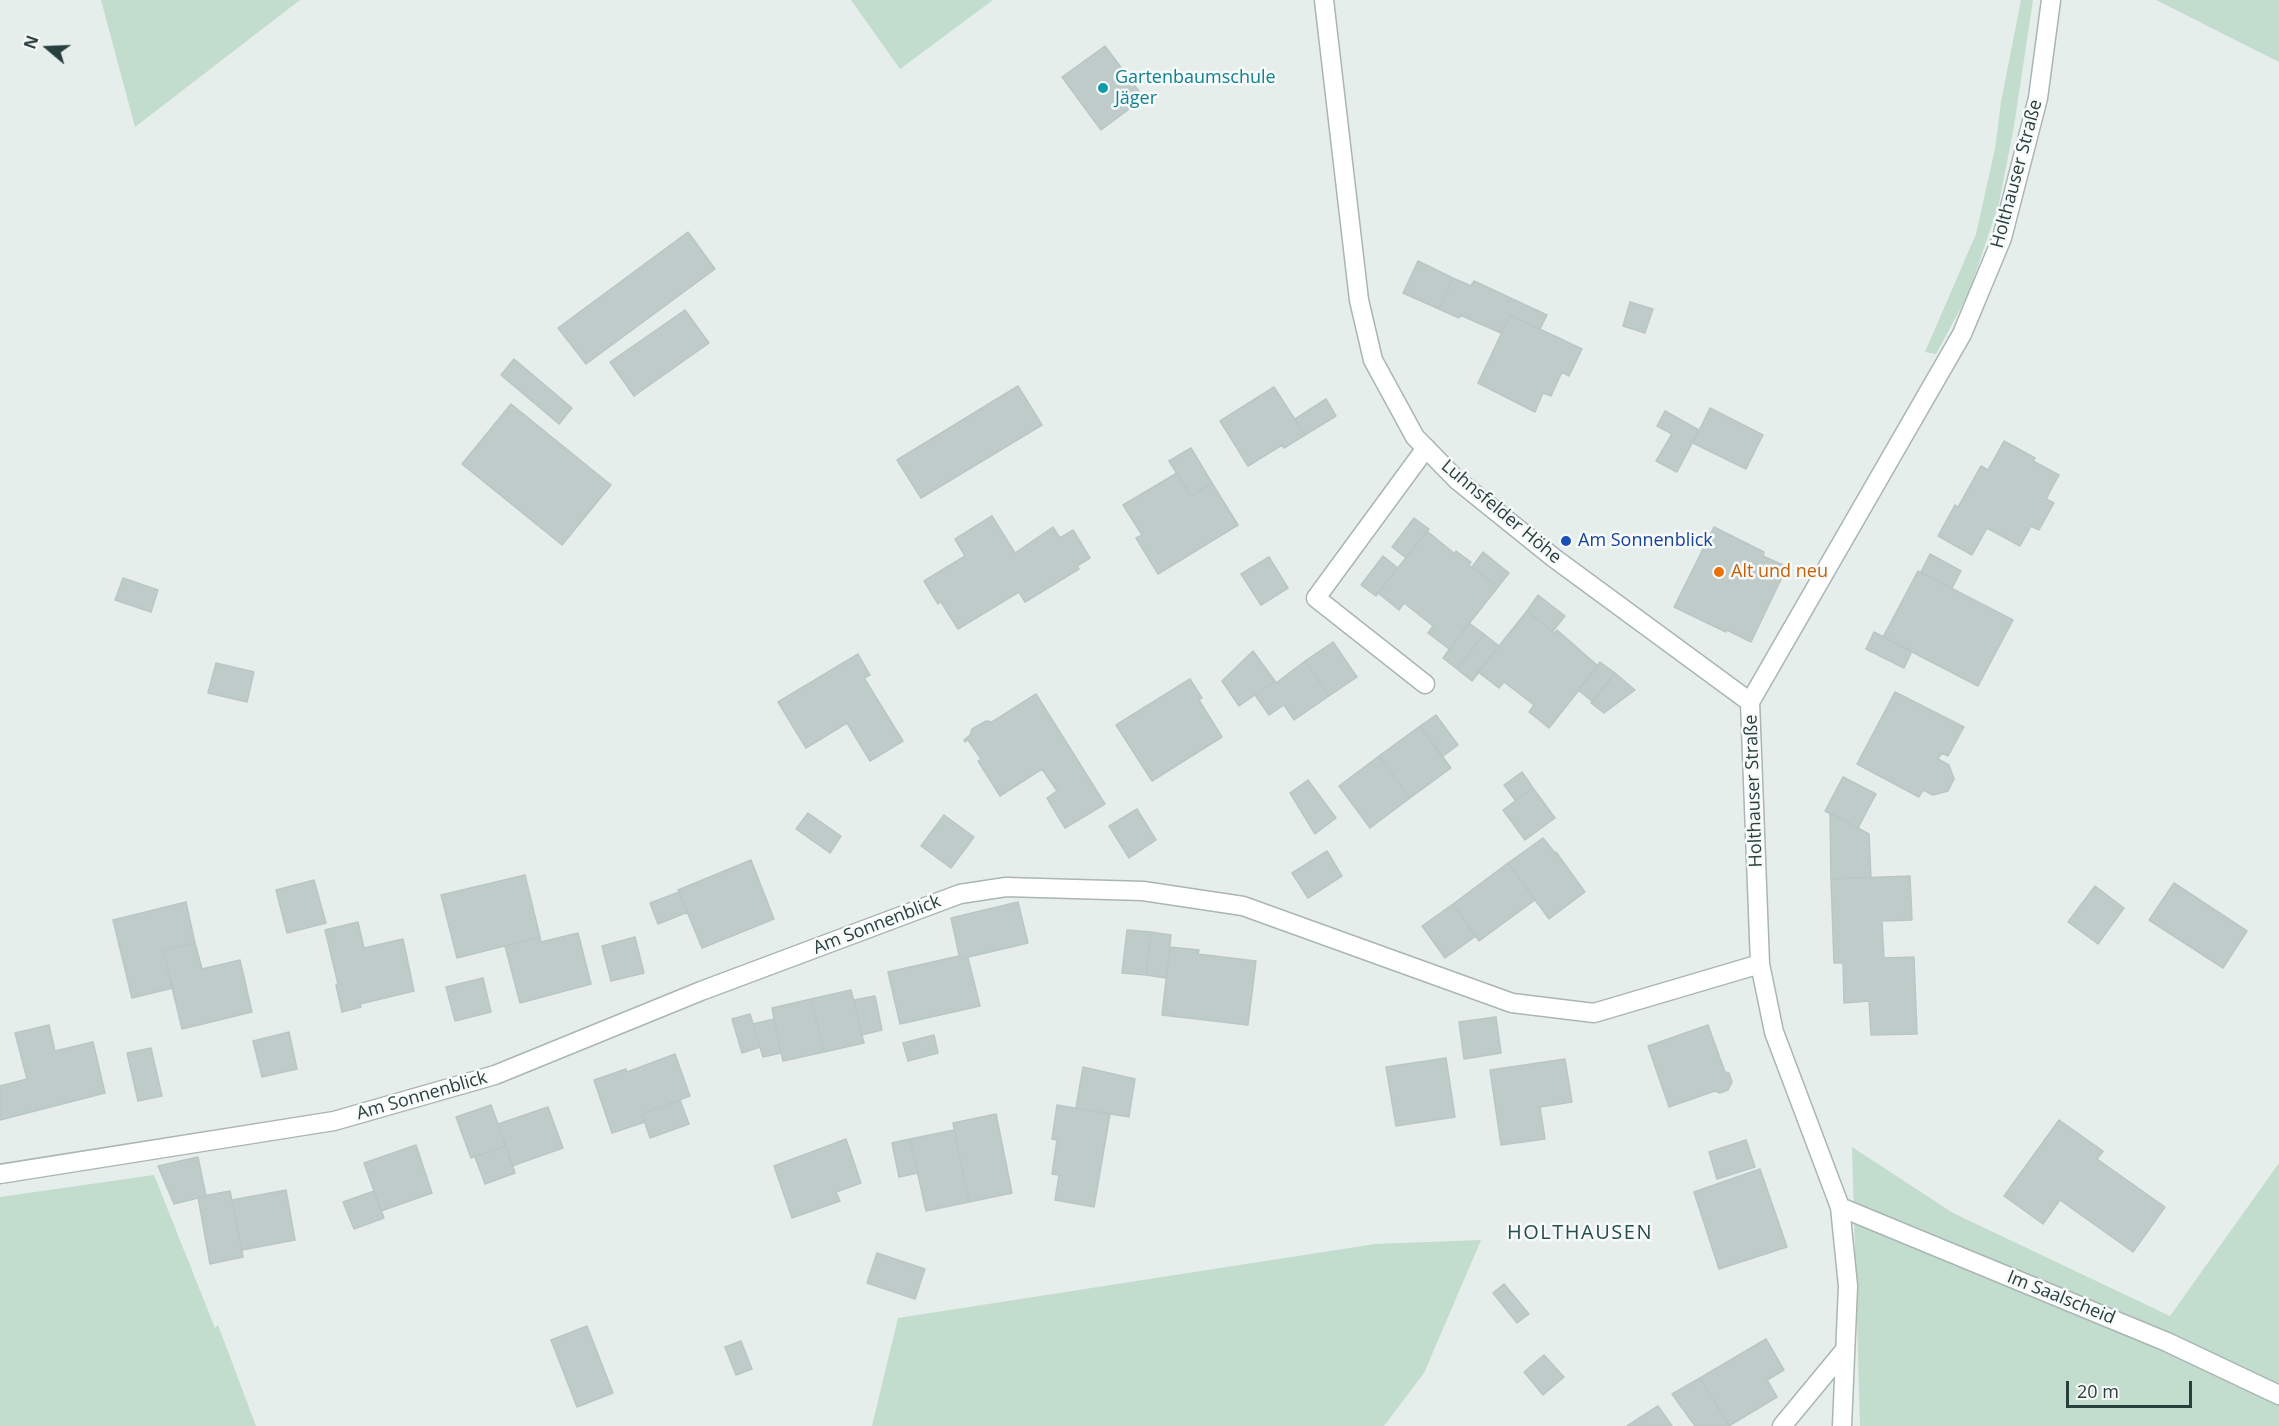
<!DOCTYPE html>
<meta charset="utf-8">
<style>
body{margin:0}
#map{position:relative;width:2279px;height:1426px;overflow:hidden;background:#e6eeec;font-family:"Open Sans",sans-serif}
canvas{display:block}
.north{position:absolute;left:18px;top:18px;width:60px;height:60px;-webkit-text-stroke:4px #f7faf9;paint-order:stroke;rotate:289deg;font-size:16px;font-weight:700;line-height:24px;text-align:center;color:#273f3d}
.north::after{content:'';display:block;margin:auto;width:21px;height:27px;background:#273f3d;clip-path:polygon(50% 0,100% 100%,50% 72%,0 100%)}
.scale{position:absolute;left:2066px;top:1381px;width:126px;height:27px;box-sizing:border-box;border:3px solid #273f3d;border-top:0;padding-left:8px;font-size:18px;line-height:21px;white-space:nowrap;color:#273f3d;-webkit-text-stroke:4px #f7faf9;paint-order:stroke}
</style>
<div id="map">
<canvas width="2279" height="1426"></canvas>
<div class="north">N</div>
<div class="scale">20 m</div>
</div>
<script>
const ctx = document.querySelector('canvas').getContext('2d');
ctx.lineJoin = 'round';
function fill(path, color) {
  ctx.fillStyle = color;
  ctx.fill(path, 'evenodd');
}
function trace(path, color, width, dash) {
  ctx.strokeStyle = color;
  ctx.lineWidth = width;
  ctx.lineCap = dash ? 'butt' : 'round';
  ctx.setLineDash(dash || []);
  ctx.stroke(path);
}
function drawText(font, color, halo, rows, align = 'center') {
  ctx.font = font + ' "Open Sans",sans-serif';
  ctx.lineWidth = 5;
  ctx.setLineDash([]);
  ctx.textBaseline = 'middle';
  ctx.strokeStyle = halo;
  ctx.fillStyle = color;
  for (const [text, x, y, turn = 0] of rows) {
    ctx.save();
    ctx.translate(x, y);
    ctx.rotate((+turn || 0) * Math.PI / 180);
    ctx.textAlign = isNaN(turn) ? turn : align;
    if (halo) ctx.strokeText(text, 0, 0);
    ctx.fillText(text, 0, 0);
    ctx.restore();
  }
}
fill(new Path2D(`
 M101,0H300L135,127Z
 M851,0H993L900,69Z
 M2021,0H2033L2014,126L1999,203L1969,293L1936,354L1925,352L1976,234L1995,149L2001,102Z
 M2156,0H2279V62Z
 M1852,1147L1953,1213L2170,1316L2279,1163V1426H1860Z
 M154,1175L215,1328L218,1325L256,1426H0V1197Z
 M1481,1240L1424,1373L1384,1426H872L898,1318L1375,1244Z`), '#c2dcce');
const building = new Path2D(`
 M1105,46L1144,98L1101,130L1062,77Z
 M688,232L715,269L586,364L558,328Z
 M1418,261L1453,278L1439,309L1403,293Z
 M1453,278L1471,286L1474,281L1547,315L1540,329L1510,315L1501,333L1460,315L1459,318L1439,309Z
 M1630,302L1653,309L1645,333L1623,326Z
 M685,310L709,343L634,396L610,362Z
 M1510,315L1582,349L1569,376L1562,372L1551,396L1543,393L1535,412L1478,383Z
 M514,359L572,408L559,424L501,375Z
 M1018,386L1042,425L921,498L897,460Z
 M1274,387L1305,435L1284,448L1282,445L1248,466L1220,421Z
 M1326,399L1336,416L1305,435L1295,419Z
 M511,404L611,485L562,545L462,464Z
 M1710,408L1763,435L1746,469L1693,443Z
 M1665,411L1699,430L1677,472L1656,461L1672,434L1657,426Z
 M2004,441L2035,458L2033,461L2059,475L2046,499L2054,503L2039,530L2031,526L2020,546L1987,528L1972,555L1938,536L1955,505L1958,507L1981,466L1988,470Z
 M1191,448L1212,483L1191,496L1169,461Z
 M1177,473L1191,496L1212,483L1238,525L1158,574L1136,538L1142,535L1123,505Z
 M992,516L1015,553L1053,527L1060,538L1073,530L1090,558L1077,566L1079,569L1025,602L1019,592L958,629L941,602L938,604L924,581L965,556L955,539Z
 M1414,518L1429,529L1406,558L1392,547Z
 M1714,527L1764,552L1763,556L1787,567L1751,642L1727,630L1726,632L1674,607Z
 M1427,531L1455,554L1456,551L1471,562L1469,565L1498,587L1449,649L1428,633L1433,626L1404,603L1399,610L1378,593Z
 M1483,552L1509,573L1498,587L1472,567Z
 M1930,554L1961,571L1952,588L1921,572Z
 M1383,556L1398,568L1376,596L1361,585Z
 M1269,557L1288,588L1261,605L1241,574Z
 M1918,571L2013,620L1978,686L1883,637Z
 M123,578L158,590L151,612L115,600Z
 M1538,595L1565,616L1553,631L1527,611Z
 M1527,611L1555,633L1557,630L1598,666L1549,728L1529,712L1534,705L1504,682L1499,688L1478,672Z
 M1469,623L1484,634L1457,669L1443,658Z
 M1874,632L1912,651L1904,668L1866,649Z
 M1484,634L1499,646L1472,681L1457,669Z
 M1333,642L1357,677L1329,696L1305,661Z
 M1253,651L1275,681L1239,706L1222,681Z
 M858,654L870,675L864,678L903,741L870,761L847,723L806,748L778,702Z
 M1305,661L1329,696L1294,720L1284,705L1269,715L1255,695L1275,681L1276,683Z
 M1600,662L1615,673L1593,702L1578,690Z
 M216,663L254,672L247,702L208,693Z
 M1615,673L1635,690L1604,713L1591,703Z
 M1190,679L1202,698L1199,700L1222,737L1152,781L1116,725Z
 M1895,692L1964,727L1948,756L1942,753L1938,759L1949,765L1954,779L1948,791L1933,795L1923,790L1919,797L1857,764Z
 M1036,694L1105,804L1065,828L1047,798L1057,791L1042,769L1000,796L978,761L981,759L968,740L965,742L964,740L970,735L972,729L986,721L992,722Z
 M1436,715L1458,745L1442,757L1420,726Z
 M1420,726L1451,768L1410,798L1379,756Z
 M1379,756L1410,798L1370,828L1339,786Z
 M1522,772L1533,788L1515,800L1504,785Z
 M1843,777L1876,794L1858,828L1825,811Z
 M1308,780L1336,818L1315,834L1290,793Z
 M1533,788L1555,818L1525,840L1503,810Z
 M1137,809L1156,840L1129,858L1109,826Z
 M808,813L841,836L830,853L796,829Z
 M1830,813L1869,834L1871,877L1831,879Z
 M944,815L974,837L951,868L921,846Z
 M1543,838L1555,853L1556,852L1585,892L1549,919L1508,863Z
 M1327,851L1342,876L1308,898L1292,873Z
 M751,860L774,919L702,948L678,890Z
 M1508,863L1535,900L1479,941L1453,904Z
 M525,875L540,937L457,958L441,895Z
 M1910,876L1912,920L1882,921L1884,958L1914,957L1917,1034L1871,1035L1869,1001L1844,1003L1843,963H1834L1831,879Z
 M314,880L326,923L287,933L276,890Z
 M2174,883L2247,931L2223,968L2149,920Z
 M2095,886L2124,908L2098,944L2068,922Z
 M679,892L688,912L658,924L650,903Z
 M186,902L195,943L163,950L173,988L132,998L113,920Z
 M1018,902L1028,943L960,959L951,918Z
 M1453,904L1476,936L1445,958L1422,926Z
 M358,922L364,948L403,939L414,991L360,1004L361,1007L342,1012L336,985L338,984L325,930Z
 M1127,930L1151,932L1146,975L1122,973Z
 M1151,932L1171,935L1166,978L1146,975Z
 M578,933L591,984L520,1003L505,946L540,937L541,942Z
 M635,937L644,973L611,981L602,946Z
 M195,943L202,969L240,960L252,1012L182,1029L163,950Z
 M1170,947L1199,950L1198,954L1256,961L1248,1025L1162,1015Z
 M959,956L960,959L968,958L980,1006L900,1024L888,972Z
 M483,978L491,1012L455,1021L446,987Z
 M851,990L864,1043L824,1052L811,999Z
 M875,996L882,1030L861,1035L854,1000Z
 M811,999L824,1052L783,1061L772,1008Z
 M750,1014L760,1047L742,1053L732,1019Z
 M1496,1017L1501,1053L1464,1059L1459,1022Z
 M774,1019L781,1053L763,1057L753,1024Z
 M49,1025L55,1051L93,1042L105,1093L0,1120V1086L27,1079L15,1033Z
 M1708,1025L1725,1072L1729,1073L1732,1082L1728,1090L1720,1093L1715,1091L1669,1107L1648,1046Z
 M289,1032L297,1069L262,1077L253,1041Z
 M934,1035L938,1053L908,1061L903,1043Z
 M151,1048L162,1096L138,1101L127,1053Z
 M675,1054L690,1096L642,1114L645,1122L612,1133L594,1080L626,1069L627,1072Z
 M1446,1058L1455,1117L1396,1126L1386,1067Z
 M1565,1059L1572,1102L1540,1107L1545,1139L1501,1145L1490,1070Z
 M1083,1067L1135,1079L1129,1117L1076,1108Z
 M680,1100L689,1124L650,1138L642,1114Z
 M491,1105L506,1146L471,1158L456,1117Z
 M1057,1105L1110,1114L1094,1207L1055,1200L1059,1175L1052,1174L1057,1140L1052,1139Z
 M548,1107L563,1148L512,1166L498,1124Z
 M996,1114L1012,1193L969,1202L953,1123Z
 M2059,1120L2103,1151L2097,1159L2165,1207L2133,1252L2060,1200L2043,1224L2004,1196Z
 M954,1130L969,1202L926,1211L910,1139Z
 M846,1139L861,1183L836,1192L840,1201L792,1218L774,1166Z
 M910,1139L918,1173L899,1177L892,1143Z
 M1746,1140L1755,1167L1717,1179L1709,1152Z
 M416,1145L432,1193L381,1211L364,1163Z
 M506,1146L515,1173L485,1184L475,1157Z
 M198,1157L206,1196L174,1204L158,1166Z
 M1760,1169L1787,1247L1719,1269L1694,1192Z
 M286,1190L295,1240L242,1250L232,1200Z
 M230,1191L243,1257L210,1264L198,1197Z
 M374,1191L384,1218L354,1229L343,1202Z
 M877,1253L925,1269L915,1299L867,1283Z
 M1504,1284L1529,1314L1517,1323L1493,1293Z
 M587,1326L613,1393L577,1407L551,1340Z
 M1766,1339L1784,1370L1767,1380L1777,1397L1729,1426L1700,1378Z
 M741,1341L752,1369L736,1375L725,1347Z
 M1544,1355L1564,1377L1543,1395L1524,1372Z
 M1700,1378L1729,1426H1695L1672,1394Z
 M1658,1406L1672,1426H1627Z`);
fill(building, '#bfcbc9');
trace(building, '#b9c7c4', 1.5);
const lane = new Path2D(`
 M1425,684L1316,598L1426,448`);
const street = new Path2D(`
 M1324,0L1359,300L1373,360L1415,437L1457,480L1554,558L1750,702
 M0,1174L334,1121L495,1075L701,991L960,894L1006,887L1143,891L1243,906L1512,1003L1594,1013L1760,964
 M1840,1207L2167,1342L2279,1395
 M1782,1426L1844,1351
 M1842,1426L1848,1286L1840,1207L1774,1032L1760,964L1750,702L1962,334L2002,238L2038,98L2051,0`);
trace(lane, '#a9b6b4', 21);
trace(street, '#a9b6b4', 21);
trace(lane, '#fff', 18);
trace(street, '#fff', 18);
for (const [x, y, r, color] of [
 [1103,88,6,"#0f9aa8"],
 [1566,541,6,"#1a4fb4"],
 [1719,572,6,"#e8710a"]
]) {
  const dot = new Path2D();
  dot.arc(x, y, r, 0, 2 * Math.PI);
  ctx.fillStyle = color;
  ctx.fill(dot);
  trace(dot, '#f7faf9', 2);
}
drawText('18px', '#0d838f', '#f7faf9', [
 ["Gartenbaumschule",1115,78],
 ["Jäger",1115,99]
], 'left');
drawText('18px', '#273f3d', '#f7faf9', [
 ["Holthauser Straße",2017,174,-75],
 ["Luhnsfelder Höhe",1501,512,40],
 ["Holthauser Straße",1754,791,-92],
 ["Am Sonnenblick",877,925,-21],
 ["Am Sonnenblick",422,1096,-16],
 ["Im Saalscheid",2061,1298,22]
]);
drawText('18px', '#164399', '#f7faf9', [
 ["Am Sonnenblick",1578,541]
], 'left');
drawText('18px', '#c56008', '#f7faf9', [
 ["Alt und neu",1731,572]
], 'left');
ctx.letterSpacing = '1.5px';
drawText('20px', '#244f4d', '#f7faf9', [
 ["HOLTHAUSEN",1580,1233]
]);
ctx.letterSpacing = '0px';
</script>
